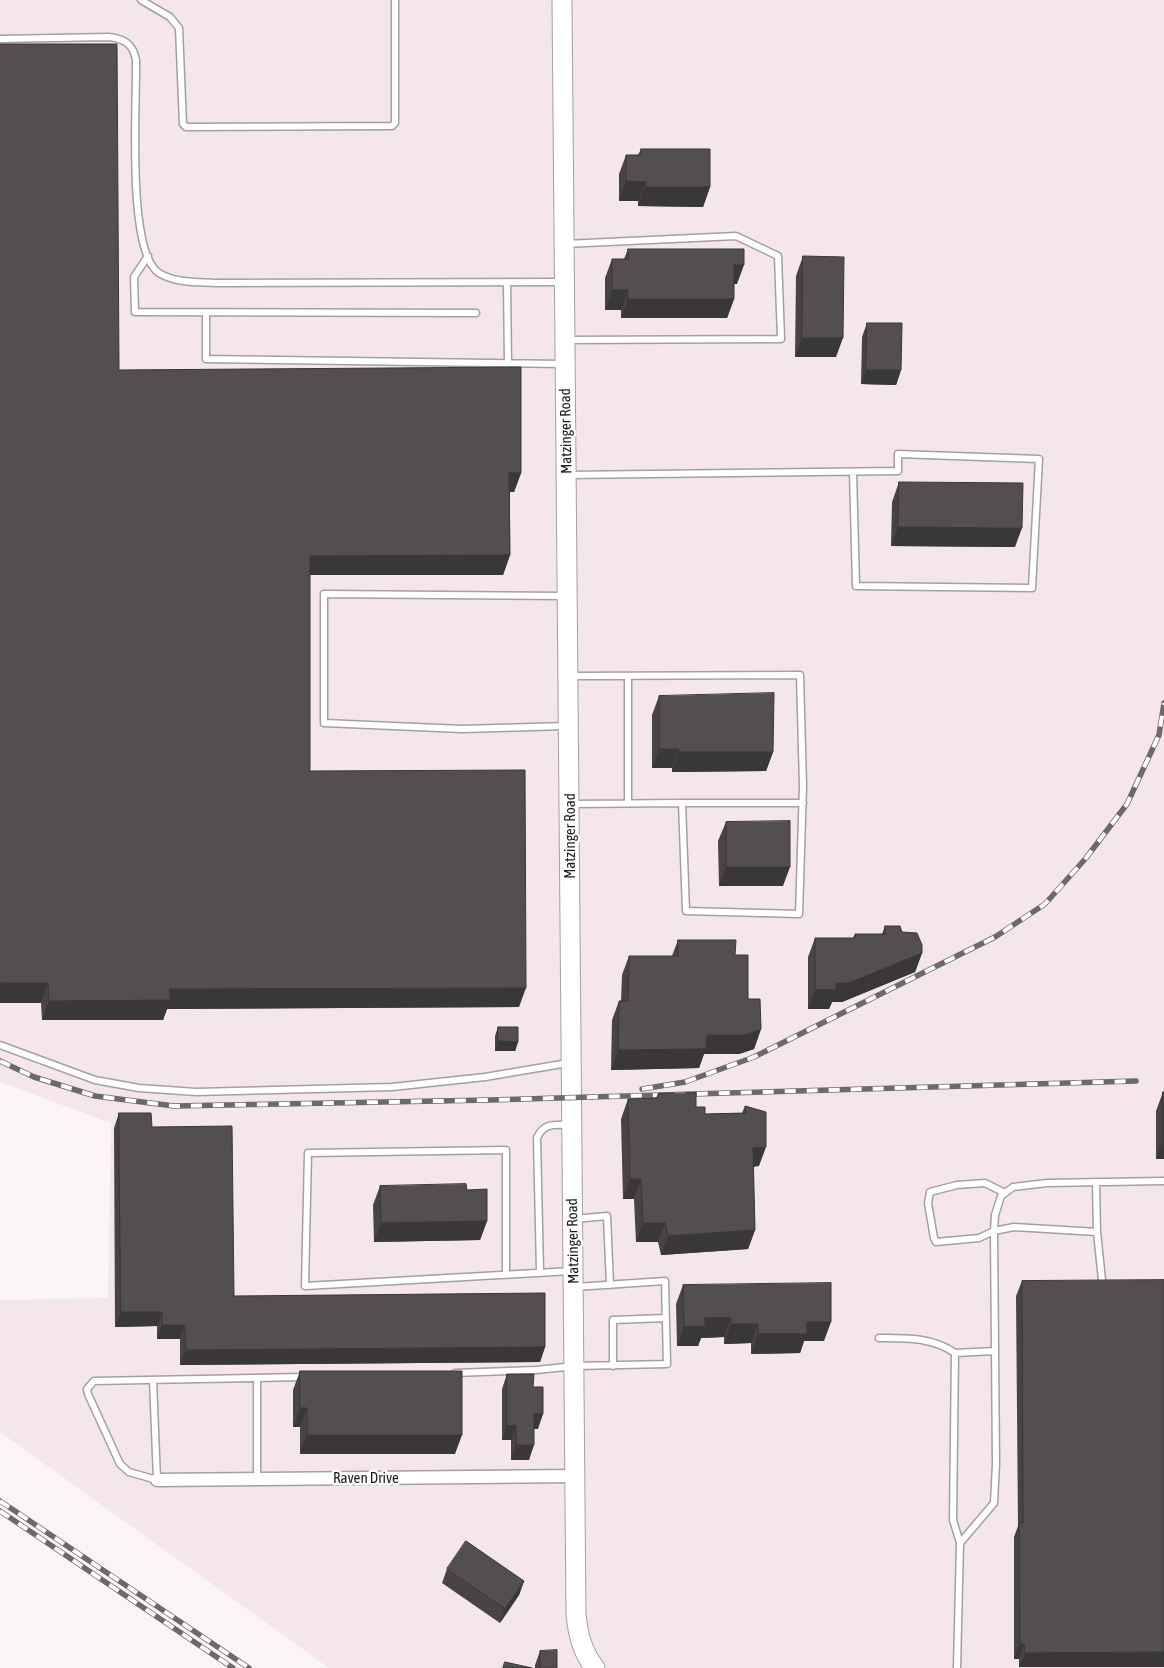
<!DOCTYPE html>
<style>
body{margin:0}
canvas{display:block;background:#fbf5f7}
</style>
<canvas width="1164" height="1668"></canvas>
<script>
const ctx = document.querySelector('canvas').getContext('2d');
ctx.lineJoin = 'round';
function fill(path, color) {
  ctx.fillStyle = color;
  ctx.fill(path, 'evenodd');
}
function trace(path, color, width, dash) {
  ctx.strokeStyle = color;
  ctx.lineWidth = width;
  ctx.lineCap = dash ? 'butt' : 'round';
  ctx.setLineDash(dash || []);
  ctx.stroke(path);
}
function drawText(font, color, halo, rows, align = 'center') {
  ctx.font = font + ' "Asap Condensed",sans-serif';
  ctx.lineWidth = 5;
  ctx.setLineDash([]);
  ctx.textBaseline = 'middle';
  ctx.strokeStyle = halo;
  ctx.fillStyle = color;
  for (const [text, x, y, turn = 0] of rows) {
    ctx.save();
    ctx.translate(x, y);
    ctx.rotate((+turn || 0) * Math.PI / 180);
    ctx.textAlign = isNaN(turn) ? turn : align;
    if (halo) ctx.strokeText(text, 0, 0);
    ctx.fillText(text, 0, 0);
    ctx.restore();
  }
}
fill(new Path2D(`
 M0,0H1164V1668H329L0,1432V1300L108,1298L111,1123L0,1082Z`), '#f4e6ec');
const lane = new Path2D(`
 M141,0L170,17L179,28L183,124L186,127L392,126L395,123V0
 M0,39L109,37C125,39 133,44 136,60C137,100 126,252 159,273C175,283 197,282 215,283L561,282
 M565,244L736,236L778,256L781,339L567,340
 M148,256L134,277L135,312L476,313
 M507,284L508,363
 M206,313V359L563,364
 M568,475L898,471V454L1039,459L1032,588L856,586L853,472
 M564,596L324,594V723L462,729L567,726
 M570,676L800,675L803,786L799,914L686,911L682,803L572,804
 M628,676V803
 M682,803H803
 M0,1045L95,1080L139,1088L196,1092L392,1087L485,1077L568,1063
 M1096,1182L1097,1232
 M1005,1193L985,1183L957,1185L930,1192L928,1203L934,1238L936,1242L979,1238L994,1231L1014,1227L1097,1232L1102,1280
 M574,1219L607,1216L610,1285
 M540,1271L537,1138C544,1122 555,1125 571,1125
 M506,1274V1150L308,1153L305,1286L572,1271
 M879,1338C905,1338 932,1337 955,1353L953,1520L960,1543
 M955,1353L995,1351
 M613,1366V1320L666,1318
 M455,1373L536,1370L575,1366L667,1364L665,1281L575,1287
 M153,1380L157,1480L129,1472L120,1464L88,1394L87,1389L94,1381L306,1377
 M257,1479V1378
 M957,1668L960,1543L994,1503L996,1464L994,1231L995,1215L1001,1196L1013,1187L1047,1183L1164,1181`);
const street = new Path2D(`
 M157,1480L576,1476`);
const secondary = new Path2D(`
 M562,0L576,1614C578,1634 582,1652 595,1668`);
trace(lane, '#a59fa1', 9);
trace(street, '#a59fa1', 15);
trace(secondary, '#a59fa1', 21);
trace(lane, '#fff', 6);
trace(street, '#fff', 12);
trace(secondary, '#fff', 19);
const rail = new Path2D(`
 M0,1061L34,1077L95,1096L174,1106L490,1100L1136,1081
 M642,1089L685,1082L754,1057L995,937L1045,904L1086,858L1127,804L1159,735L1164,703
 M0,1501L249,1668
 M0,1511L233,1668`);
trace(rail, '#6c696a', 5.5);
trace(rail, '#fff', 4, [11]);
fill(new Path2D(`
 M641,149L710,187L703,207L638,206V201H619V174L626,155H638Z
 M628,249L737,284H734V299L727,318H621V310H605V278L612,259H624Z
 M803,256L836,357H795L796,276Z
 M867,323L901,370L896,385L861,384L862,337Z
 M119,370L521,473L514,492H510V555L503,575H310V771L519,1007L167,1009L163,1020H42L41,1003Z
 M899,482L1015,547L891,546L892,502Z
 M659,696L773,752L766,771L672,772V768H652V715Z
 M726,822L783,886H719L718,841Z
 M885,926L902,932L922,953L915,972L842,1002H832L829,1009H808V957L815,938H853L855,934H882Z
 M678,940L735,955L748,999L761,1029L754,1049L739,1054H704L699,1068L611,1070L612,1020L619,1001H621L622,975L629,956H672Z
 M498,1027L518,1042L515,1051H495V1036Z
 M1163,1092H1164V1159H1156V1111Z
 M658,1094L696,1107L705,1114L742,1113L745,1106L759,1166L753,1167L755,1230L748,1249L661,1255L658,1242H636L634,1199H623L621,1119L628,1099L656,1098Z
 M119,1113L152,1127L234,1296L545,1347L540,1362L180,1365V1339H157V1326L115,1327L114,1128Z
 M380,1186L467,1190L487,1221L480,1240L374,1242L373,1205Z
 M1164,1280V1667H1019V1659H1014V1537L1018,1526L1016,1296L1022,1281Z
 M683,1285L824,1341H804L800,1353L751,1354V1343L724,1344V1337L701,1338L698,1346H677L676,1304Z
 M300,1371L455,1454H300V1427H293V1390Z
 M507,1374L533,1387L538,1429H534L529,1460H511V1440H502V1389Z
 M447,1569L524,1581L519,1595L500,1623L442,1583Z
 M540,1651L557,1668H535V1665Z`), '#474346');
fill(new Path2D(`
 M626,181L646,182L638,201H619Z
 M645,187H710L703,207L638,206Z
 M734,265H744L737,284H727Z
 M612,290H628L621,310H605Z
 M628,299H734L727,318H621Z
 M802,338H843L836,357H795Z
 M866,370H901L896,385L861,384Z
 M509,473H521L514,492H502Z
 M898,527L1022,528L1015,547L891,546Z
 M510,555L503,575H303L310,556Z
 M659,749H679L672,768H652Z
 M679,752H773L766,771L672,772Z
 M726,867H790L783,886H719Z
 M922,953L915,972L842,1002H832L829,1009H808L815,990Z
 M0,983H48L41,1003H0Z
 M526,988L519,1007L167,1009L163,1020H42L49,1001L170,989Z
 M761,1029L754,1049L739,1054H704L699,1068L611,1070L618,1050L707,1035Z
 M498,1041L518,1042L515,1051H495Z
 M1163,1140H1164V1159H1156Z
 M766,1147L759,1166L746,1167L753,1148Z
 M630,1179H641L634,1199H623Z
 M487,1221L480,1240L374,1242L381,1223Z
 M643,1223H665L658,1242H636Z
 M755,1230L748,1249L661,1255L668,1236Z
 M121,1312H162L157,1326L115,1327Z
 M705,1318H731L724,1337L701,1338L698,1346H677L684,1327Z
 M807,1322H831L824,1341H804L800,1353L751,1354L758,1334Z
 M731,1324H758L751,1343L724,1344Z
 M162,1325H185L180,1339H157Z
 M545,1347L540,1362L180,1365L186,1350Z
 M300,1408H307L300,1427H293Z
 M534,1414H543L538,1429H528Z
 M516,1425L511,1440H502L507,1426Z
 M307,1435H462L455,1454H300Z
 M516,1445H534L529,1460H511Z
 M524,1581L519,1595L500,1623L505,1609Z
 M1020,1644H1024L1019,1659H1014Z
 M1164,1652V1667H1019L1025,1653Z`), '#393739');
const building = new Path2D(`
 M0,44H117L119,370L521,367V473H509L510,555L310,556V771L525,770L526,988L170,989V1000L49,1001L48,983H0Z
 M641,149H710V187H645L646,182L626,181V155H641Z
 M628,249H744V265H734V299H628V290H612V259H628Z
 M803,256L844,257L843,338H802Z
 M867,323H902L901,370H866Z
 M899,482L1023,483L1022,528L898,527Z
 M774,693L773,752H679V749H659V696Z
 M790,821V867H726V822Z
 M885,926H900L902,932L917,933L922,945V953L849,983H836V990H815V938H855V934H885Z
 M678,940H736L735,955H748V999H760L761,1029L746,1035H707L706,1049L618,1050L619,1001H628L629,956H678Z
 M498,1027H518V1042L498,1041Z
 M1163,1092H1164V1140H1163Z
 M696,1093V1107H705V1114L746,1113L745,1106L766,1112V1147L753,1148L755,1230L668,1236L665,1223H643L641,1179H630L628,1099L658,1098V1094Z
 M119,1113H151L152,1127L232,1126L234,1296L545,1293V1347L186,1350L185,1325H162V1312H121Z
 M466,1184L467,1190L487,1189V1221L381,1223L380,1186Z
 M1164,1280V1652L1025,1653L1024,1644H1020L1019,1523H1023L1022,1281Z
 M831,1283V1322H807V1334H758V1324H731V1318H705V1326L684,1327L683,1285Z
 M300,1371H462V1435H307V1408H300Z
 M507,1374H534L533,1387H543V1414H534V1445H516V1425L507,1426Z
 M466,1541L524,1581L505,1609L447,1569Z
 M557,1650V1668H540V1651Z
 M505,1662L532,1668H503Z`);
fill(building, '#524e51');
trace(building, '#393739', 1);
drawText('15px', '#1d1b1c', '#fff', [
 ["Matzinger Road",566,431,-91],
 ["Matzinger Road",570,836,-90],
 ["Matzinger Road",573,1241,-91],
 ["Raven Drive",366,1478]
]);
</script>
